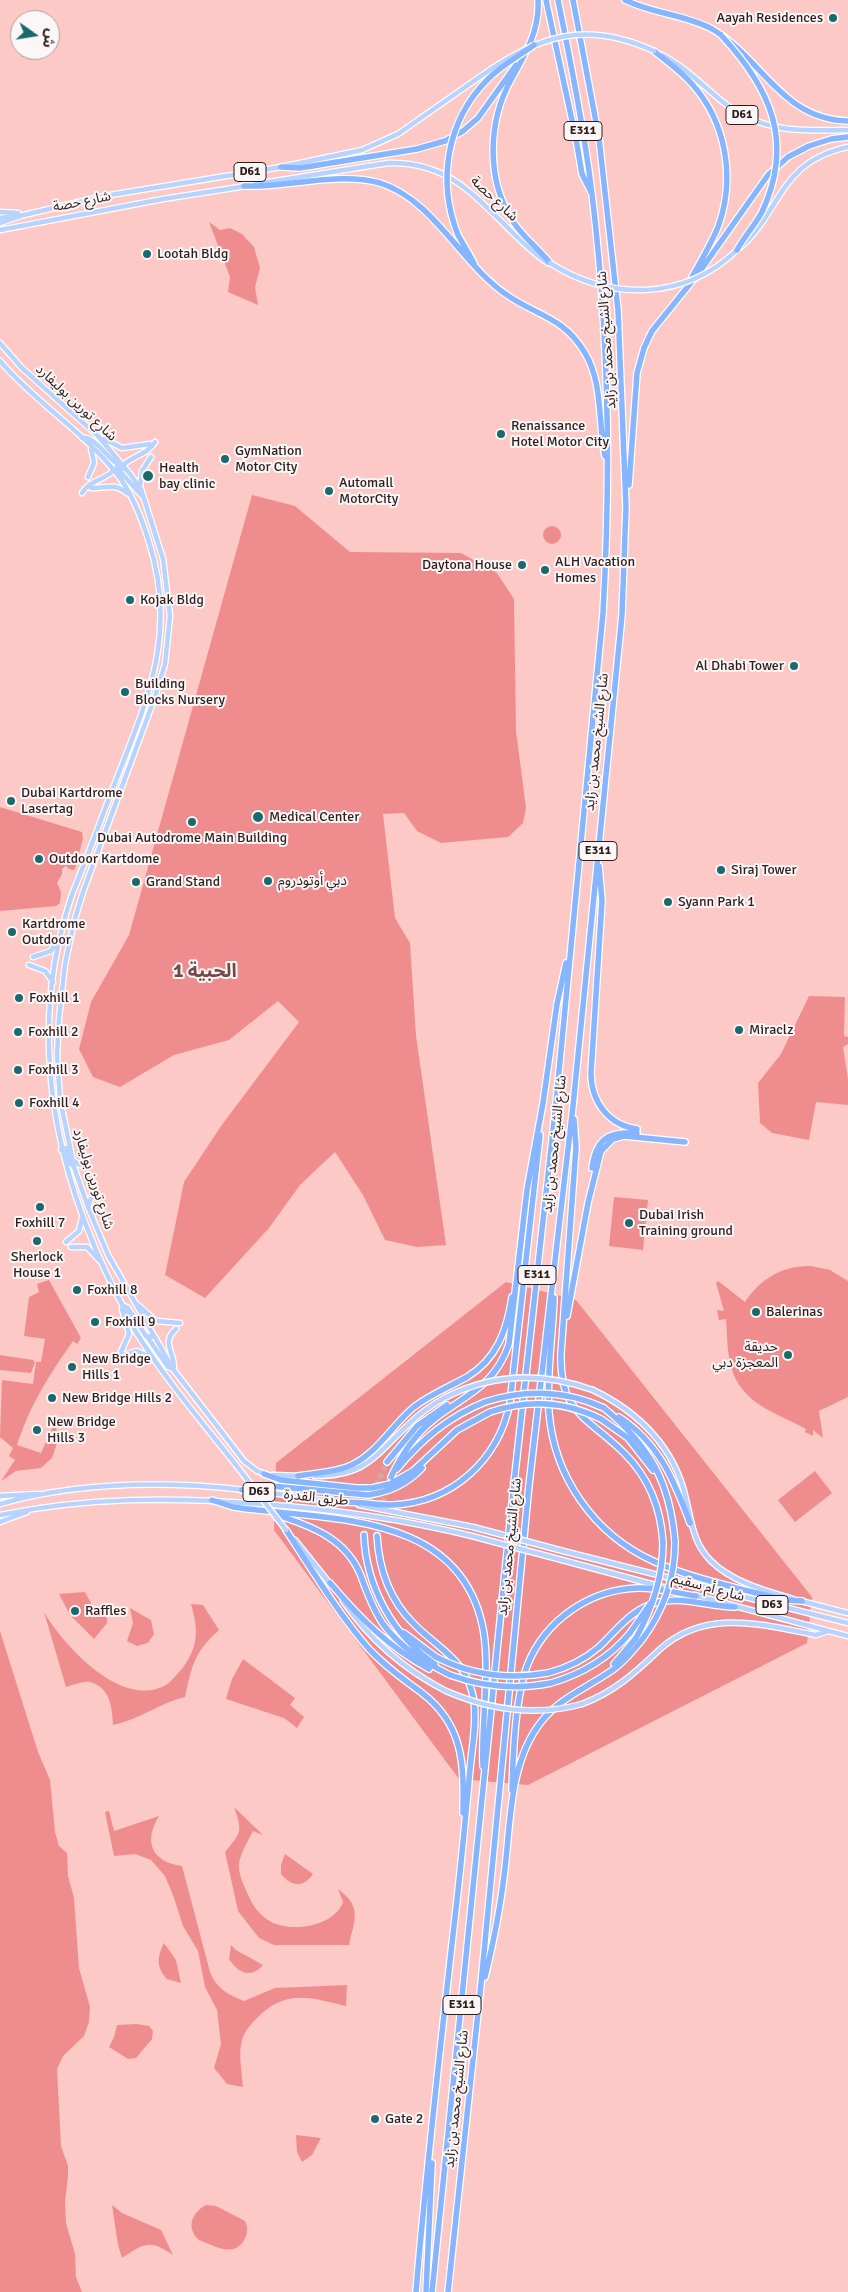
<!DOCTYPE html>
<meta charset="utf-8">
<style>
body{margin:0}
#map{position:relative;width:848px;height:2292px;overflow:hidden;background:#fcc9c7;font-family:Signika,"Noto Sans Arabic",sans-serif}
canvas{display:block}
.north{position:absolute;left:10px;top:10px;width:50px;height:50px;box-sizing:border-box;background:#fcf7f7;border:1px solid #aaa0a0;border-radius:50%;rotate:103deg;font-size:14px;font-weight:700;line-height:20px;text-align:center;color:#2f1d1d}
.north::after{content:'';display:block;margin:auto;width:18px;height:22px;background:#1c696d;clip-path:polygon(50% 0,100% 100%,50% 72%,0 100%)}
</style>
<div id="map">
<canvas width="848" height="2292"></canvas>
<div class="north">ش</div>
</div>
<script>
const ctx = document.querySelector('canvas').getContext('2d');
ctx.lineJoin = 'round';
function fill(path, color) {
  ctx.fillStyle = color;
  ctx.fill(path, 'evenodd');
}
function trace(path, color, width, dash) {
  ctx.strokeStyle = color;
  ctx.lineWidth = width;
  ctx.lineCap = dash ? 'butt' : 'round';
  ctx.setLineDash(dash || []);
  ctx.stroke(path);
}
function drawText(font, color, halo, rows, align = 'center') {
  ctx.font = font + ' Signika,"Noto Sans Arabic",sans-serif';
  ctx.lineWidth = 4;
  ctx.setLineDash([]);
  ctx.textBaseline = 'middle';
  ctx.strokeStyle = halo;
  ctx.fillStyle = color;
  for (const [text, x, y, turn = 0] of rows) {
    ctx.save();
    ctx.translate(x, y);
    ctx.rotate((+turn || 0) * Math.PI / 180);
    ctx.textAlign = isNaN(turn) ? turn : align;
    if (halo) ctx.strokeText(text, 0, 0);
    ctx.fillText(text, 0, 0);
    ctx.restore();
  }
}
fill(new Path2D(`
 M209,222L220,230L230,228L242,234L254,247L260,268L255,287L258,305L228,292L230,277Z
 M252,495L295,506L350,552L461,553L497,573L514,599L516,731L526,808L523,823L508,837L441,843L417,831L404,813L383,814L395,918L410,943L416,1036L446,1245L417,1247L385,1240L363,1195L335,1152L300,1185L269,1228L205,1298L165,1275L184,1182L221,1126L299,1022L278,1001L229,1040L174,1055L120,1087L93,1077L79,1049L91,1002L129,935Z
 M543 535a9 9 0 1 1 18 0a9 9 0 1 1-18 0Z
 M0,807L82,832L83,838L75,869L73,870L67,868V865L62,869V874L57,883L61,892L60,903L56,906L0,911Z
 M809,996L845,997L844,1036L848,1037V1044L843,1047L848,1079V1105L816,1102L809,1140L772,1133L760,1123L758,1083L781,1054Z
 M614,1197L648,1200L643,1250L609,1246Z
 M811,1266L830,1270L848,1281V1397L819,1411L823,1438L813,1430V1436L805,1432L806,1429C771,1410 737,1403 729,1358C727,1346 727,1332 726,1319L719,1320L717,1310L724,1311L716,1283L718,1281L745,1302C760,1279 783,1265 811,1266Z
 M49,1280L81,1338L77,1344L73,1341C48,1377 31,1403 17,1445L41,1453L55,1422L58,1440L52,1458L41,1468L16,1471L1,1481L15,1460L9,1456L13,1448L0,1437L2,1380L33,1384L36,1362H41L45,1339L24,1336L29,1297L39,1292L37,1284Z
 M506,1282L576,1300L812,1597L807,1643L528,1785L459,1779L274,1530L276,1463Z
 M0,1355L33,1360L35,1362L31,1373L0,1370Z
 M815,1471L832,1493L795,1522L778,1500Z
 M85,1592L92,1605L107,1618V1623L94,1639L70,1615L59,1594Z
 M191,1604L203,1605L219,1630C194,1652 192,1666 185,1697C159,1703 139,1720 113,1725C112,1708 111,1688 90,1682C83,1681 73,1685 66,1687L44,1612C63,1645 122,1710 166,1685C172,1681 179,1672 184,1666C199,1645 198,1628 191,1604Z
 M130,1608L151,1620L154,1634L148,1643L137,1646L127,1641L133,1623Z
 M0,1631L38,1752L50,1780L55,1832L59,1846L67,1853L68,1876L74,1898L79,1968L90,2007L89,2022L84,2036L63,2056L57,2069L61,2146L68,2166V2176L65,2202L66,2223L75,2254L76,2277L82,2292H0Z
 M243,1659L295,1698L290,1705L304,1717L297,1728L284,1718L226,1699L232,1679Z
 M234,1807L263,1835L253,1831C248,1841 241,1852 239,1863C238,1871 242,1882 246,1890C251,1902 256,1912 268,1920C289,1934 334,1927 343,1902L338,1889C362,1907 355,1918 349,1945H274L259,1938L238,1911L225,1852C241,1833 243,1831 234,1807Z
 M109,1811L114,1831L159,1816C143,1842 152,1862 182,1866L210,1972C217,1989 227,1994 244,2001L275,1988L347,1985L346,2006C313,1998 288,1989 260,2015C253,2022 244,2031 242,2040C238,2054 242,2072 243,2087L227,2084L214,2068L221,2044L217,2010L205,1987L198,1951L183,1926L173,1895L165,1876L151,1860L135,1854L114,1856L105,1812Z
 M285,1854L313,1874C303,1888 292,1887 281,1874V1865Z
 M164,1943L176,1960L181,1983L167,1979C156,1967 157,1957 164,1943Z
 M231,1945L236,1950L263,1965C251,1979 238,1973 229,1959Z
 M137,2024L149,2026L153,2031L152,2039L136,2058L128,2059L109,2047L114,2037L117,2025Z
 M296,2135L321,2138L312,2155L302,2162L297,2152Z
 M112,2205L122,2213L161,2230L173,2255C150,2239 144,2243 122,2258L118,2245Z
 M206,2205L216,2206L245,2221C248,2227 248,2233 244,2240C234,2258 214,2246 199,2240C186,2228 191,2213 206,2205Z`), '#ef8d8e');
trace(new Path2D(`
 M364,1535L371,1497L387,1462
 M377,1536L379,1516L386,1488`), '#d3a7a5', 5.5, [5.5, 3]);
const major = new Path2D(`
 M662,55C685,67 703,86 723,102C761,133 803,131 848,130
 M256,184L388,163C447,161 474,195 513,233C524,244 535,255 548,263
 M0,212L18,213
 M0,218L24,215L104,196L281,167L362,150L398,134L481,76
 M0,223L23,215
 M0,230L163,199L246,186
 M741,247C783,208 779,162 848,147
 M0,343L22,368L98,436L130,474L141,489L163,559L170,616L165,664L155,697L83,892L74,922L65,964L59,1018L57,1056L60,1099L74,1167L88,1207L108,1255L173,1369L244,1461L257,1471L265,1474
 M0,361C35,402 83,431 117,474C132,493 142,519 149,542C178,634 148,698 115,783C101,819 88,856 73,892C25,1029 53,1169 117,1295C124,1307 129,1320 136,1332C165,1379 202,1422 236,1465
 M82,438C96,435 110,464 125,469
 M104,439L122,448L150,444
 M121,467C130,456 148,455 155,442
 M118,469L142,496
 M88,477L94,463L91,448
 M140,487L142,471L151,457
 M91,488C106,489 114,482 127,493
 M82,493C89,480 107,480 116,468
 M33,957L51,951L58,939
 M29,965L45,971L53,982
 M61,1150L66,1148L70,1163L74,1167
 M72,1160L80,1165
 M88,1207L91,1198
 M66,1242L79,1231L82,1218
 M71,1247H87L99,1260
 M122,1305L128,1308L146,1336L155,1337
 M138,1305L156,1321L180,1323
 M148,1338L168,1367L173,1369
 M121,1352L129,1334L122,1309
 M123,1355L137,1351L152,1358
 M174,1367C174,1352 161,1342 176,1329
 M593,1390C639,1412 675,1448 686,1499C692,1523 693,1543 711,1561C732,1582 766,1591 793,1599
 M273,1475L300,1476
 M315,1476C367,1476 375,1455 409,1424C420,1413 433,1404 446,1397
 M255,1491L341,1502
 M0,1496L37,1494
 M0,1504C78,1482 165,1481 245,1490
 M359,1505L473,1527
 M0,1515C87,1497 173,1497 261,1504C332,1509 402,1519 472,1536
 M0,1522L27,1512
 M295,1540L331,1585
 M563,1551L848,1623
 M562,1560L670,1589
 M694,1595L848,1636
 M343,1601C370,1640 403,1669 446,1691
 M801,1601L848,1613
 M582,1704C614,1692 635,1673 659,1650C705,1608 761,1624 816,1635L828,1631`);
const highway = new Path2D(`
 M538,0C540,29 526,53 512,78C487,122 486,181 514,223C524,238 539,249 550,263
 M546,0L576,139L582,174L591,192
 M625,0C653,14 684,14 712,29C763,59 781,119 848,121
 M654,51C666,61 681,71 692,84C726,122 736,178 718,227C711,244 701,261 692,277
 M281,167L300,168L417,149L445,141L463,131L478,118L516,65
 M244,186C287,188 338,171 380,183C434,200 461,264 507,295C537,316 564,317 585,353C603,383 598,422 605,456
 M458,235L474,263
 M629,485L637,373L644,348L652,331L698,274L768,175L788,157L809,146L831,139L848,137
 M599,866L602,901L591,1073C591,1101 608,1125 637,1129
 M574,1119L576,1147L561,1353C559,1415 589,1417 625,1454C649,1478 661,1509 663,1543
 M592,1168C596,1139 608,1131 637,1133
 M554,1298C553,1335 546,1374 549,1412C554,1477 594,1534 653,1561C691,1579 743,1589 784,1600L802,1601
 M567,1316L588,1203L601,1151L613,1139L624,1136L685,1142
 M604,1408C650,1446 670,1482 675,1542
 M619,1417C659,1443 674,1480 690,1523
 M601,1419L628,1438L653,1470
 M387,1462L417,1426L447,1405
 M397,1469C422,1439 448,1417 485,1402
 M264,1474L281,1480L357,1488H372L390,1484L413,1471L457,1430L490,1412
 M298,1476C314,1473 331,1473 347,1467C376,1456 391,1426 414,1407C431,1394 449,1387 467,1377C497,1359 507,1330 512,1297
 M391,1477C401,1456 413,1436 432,1421C464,1395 494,1388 509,1344L527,1190L543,1103L557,1004L566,963
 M242,1490L272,1486L368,1495C390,1492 407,1484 422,1468
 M212,1500L233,1507C327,1521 464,1509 484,1634C490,1677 481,1723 483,1766
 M339,1502C357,1501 375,1505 393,1505C453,1502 498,1460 510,1403L540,1135
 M280,1516C314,1527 347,1540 361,1576C367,1593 373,1609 383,1624C401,1648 424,1662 450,1675
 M286,1530C310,1567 340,1616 369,1649C385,1666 403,1679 422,1693C464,1725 464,1765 463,1813
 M364,1535C366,1586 392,1635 435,1664
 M377,1536C379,1569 389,1599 413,1623C439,1650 468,1659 474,1702C477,1724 472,1747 470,1769C466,1813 462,1856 457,1900C442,2030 427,2161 416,2292
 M330,1583C359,1617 388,1647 429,1669
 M404,1633L436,1657
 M614,1664L636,1638
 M548,1673C567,1668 584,1660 599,1647C618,1629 632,1608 659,1602C685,1596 709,1607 735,1607
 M551,1683C582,1674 609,1658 630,1633
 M512,1790C513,1754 515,1700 527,1666C545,1620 590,1589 639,1588C658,1588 677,1593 696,1596
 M485,1977C493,1944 500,1910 504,1876C511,1826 508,1764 541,1722C559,1699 584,1689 608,1673C621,1665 631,1653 641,1641
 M426,2292L432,2163
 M432,2292L514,1483L556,1103L603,613C611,473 609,333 592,194C584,129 571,64 558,0
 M448,2292L480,1994L529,1485L573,1106L622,615L626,507L618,310L599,138L573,0`);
trace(major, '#fff', 7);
trace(highway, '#fff', 8);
trace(major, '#b8d3ff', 4.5);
trace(highway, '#88b5ff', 5.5);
const majorBridge = new Path2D(`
 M481,76C539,35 586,20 654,51
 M550,263C610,301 684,301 737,250
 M446,1397C494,1373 543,1372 593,1390
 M236,1465L286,1530
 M473,1527L563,1551
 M472,1536L562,1560
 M446,1691C490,1710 535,1717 582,1704`);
const highwayBridge = new Path2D(`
 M721,35C770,88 795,141 762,212C755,225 744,237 737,250
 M458,235C437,182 446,121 488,79C502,65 519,56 534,45
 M485,1402C525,1389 565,1390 604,1408
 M490,1412C528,1399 565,1401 601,1419
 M630,1633L650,1604
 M636,1638C652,1609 663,1576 663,1543
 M641,1641C663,1612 675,1579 675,1542
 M436,1657C471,1675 509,1680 548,1673
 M450,1675C483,1687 516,1690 551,1683`);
trace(majorBridge, '#fff', 7, []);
trace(highwayBridge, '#fff', 8, []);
trace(majorBridge, '#b8d3ff', 4.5);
trace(highwayBridge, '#88b5ff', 5.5);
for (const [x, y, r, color] of [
 [833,18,5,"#1c696d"],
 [147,254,5,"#1c696d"],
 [501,434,5,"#1c696d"],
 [225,459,5,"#1c696d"],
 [148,476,6,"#1c696d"],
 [329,491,5,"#1c696d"],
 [522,565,5,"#1c696d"],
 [545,570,5,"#1c696d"],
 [130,600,5,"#1c696d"],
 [794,666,5,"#1c696d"],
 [125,692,5,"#1c696d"],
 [11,801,5,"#1c696d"],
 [258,817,6,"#1c696d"],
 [192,822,5,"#1c696d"],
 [39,859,5,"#1c696d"],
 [721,870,5,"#1c696d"],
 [268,881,5,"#1c696d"],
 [136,882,5,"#1c696d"],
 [668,902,5,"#1c696d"],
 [12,932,5,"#1c696d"],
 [19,998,5,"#1c696d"],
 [739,1030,5,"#1c696d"],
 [18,1032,5,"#1c696d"],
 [18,1070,5,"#1c696d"],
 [19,1103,5,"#1c696d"],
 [40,1207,5,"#1c696d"],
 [629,1223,5,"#1c696d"],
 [37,1241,5,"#1c696d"],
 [77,1290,5,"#1c696d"],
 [756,1312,5,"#1c696d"],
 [95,1322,5,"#1c696d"],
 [788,1355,5,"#1c696d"],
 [72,1367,5,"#1c696d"],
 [52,1398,5,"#1c696d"],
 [37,1430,5,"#1c696d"],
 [75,1611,5,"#1c696d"],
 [375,2119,5,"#1c696d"]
]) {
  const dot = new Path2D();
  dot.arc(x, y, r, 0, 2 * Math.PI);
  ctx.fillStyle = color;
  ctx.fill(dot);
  trace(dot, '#fcf7f7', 2);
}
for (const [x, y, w] of [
 [742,115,32],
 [583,131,38],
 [250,172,32],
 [598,851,38],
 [537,1275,38],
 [259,1492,32],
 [772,1605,32],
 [462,2005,38]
]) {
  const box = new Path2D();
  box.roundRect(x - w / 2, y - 9.5, w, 19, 4);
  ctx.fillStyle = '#fcf7f7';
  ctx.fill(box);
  trace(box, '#2f1d1d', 1);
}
drawText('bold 12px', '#2f1d1d', null, [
 ["D61",742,115],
 ["E311",583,131],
 ["D61",250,172],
 ["E311",598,851],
 ["E311",537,1275],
 ["D63",259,1492],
 ["D63",772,1605],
 ["E311",462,2005]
]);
drawText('14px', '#2f1d1d', '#fcf7f7', [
 ["Aayah Residences",823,18,"right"],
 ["Lootah Bldg",157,254],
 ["Renaissance",511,426],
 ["Hotel Motor City",511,442],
 ["GymNation",235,451],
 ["Motor City",235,467],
 ["Health",159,468],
 ["bay clinic",159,484],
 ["Automall",339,483],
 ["MotorCity",339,499],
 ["ALH Vacation",555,562],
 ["Homes",555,578],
 ["Daytona House",512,565,"right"],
 ["Kojak Bldg",140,600],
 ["Al Dhabi Tower",784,666,"right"],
 ["Building",135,684],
 ["Blocks Nursery",135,700],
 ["Dubai Kartdrome",21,793],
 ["Lasertag",21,809],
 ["Medical Center",269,817],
 ["Dubai Autodrome Main Building",192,838,"center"],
 ["Outdoor Kartdome",49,859],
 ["Siraj Tower",731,870],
 ["دبي أوتودروم",278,881],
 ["Grand Stand",146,882],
 ["Syann Park 1",678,902],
 ["Kartdrome",22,924],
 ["Outdoor",22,940],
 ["Foxhill 1",29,998],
 ["Miraclz",749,1030],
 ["Foxhill 2",28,1032],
 ["Foxhill 3",28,1070],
 ["Foxhill 4",29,1103],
 ["Dubai Irish",639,1215],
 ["Training ground",639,1231],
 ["Foxhill 7",40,1223,"center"],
 ["Sherlock",37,1257,"center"],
 ["House 1",37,1273,"center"],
 ["Foxhill 8",87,1290],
 ["Balerinas",766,1312],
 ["Foxhill 9",105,1322],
 ["حديقة",778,1347,"right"],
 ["المعجزة دبي",778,1363,"right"],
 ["New Bridge",82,1359],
 ["Hills 1",82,1375],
 ["New Bridge Hills 2",62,1398],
 ["New Bridge",47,1422],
 ["Hills 3",47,1438],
 ["Raffles",85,1611],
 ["Gate 2",385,2119]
], 'left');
drawText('14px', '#2f1d1d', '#fcf7f7', [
 ["شارع حصة",494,199,43],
 ["شارع حصة",82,202,-11],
 ["شارع الشيخ محمد بن زايد",607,340,-94],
 ["شارع تورين بوليفارد",76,403,43],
 ["شارع الشيخ محمد بن زايد",597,742,-84],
 ["شارع الشيخ محمد بن زايد",555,1144,-84],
 ["شارع تورين بوليفارد",93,1179,72],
 ["طريق القدرة",316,1498,6],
 ["شارع الشيخ محمد بن زايد",510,1547,-84],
 ["شارع أم سقيم",708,1588,15],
 ["شارع الشيخ محمد بن زايد",457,2099,-84]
]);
drawText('bold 19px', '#734948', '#fcf7f7', [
 ["الحبية 1",205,972]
]);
</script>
